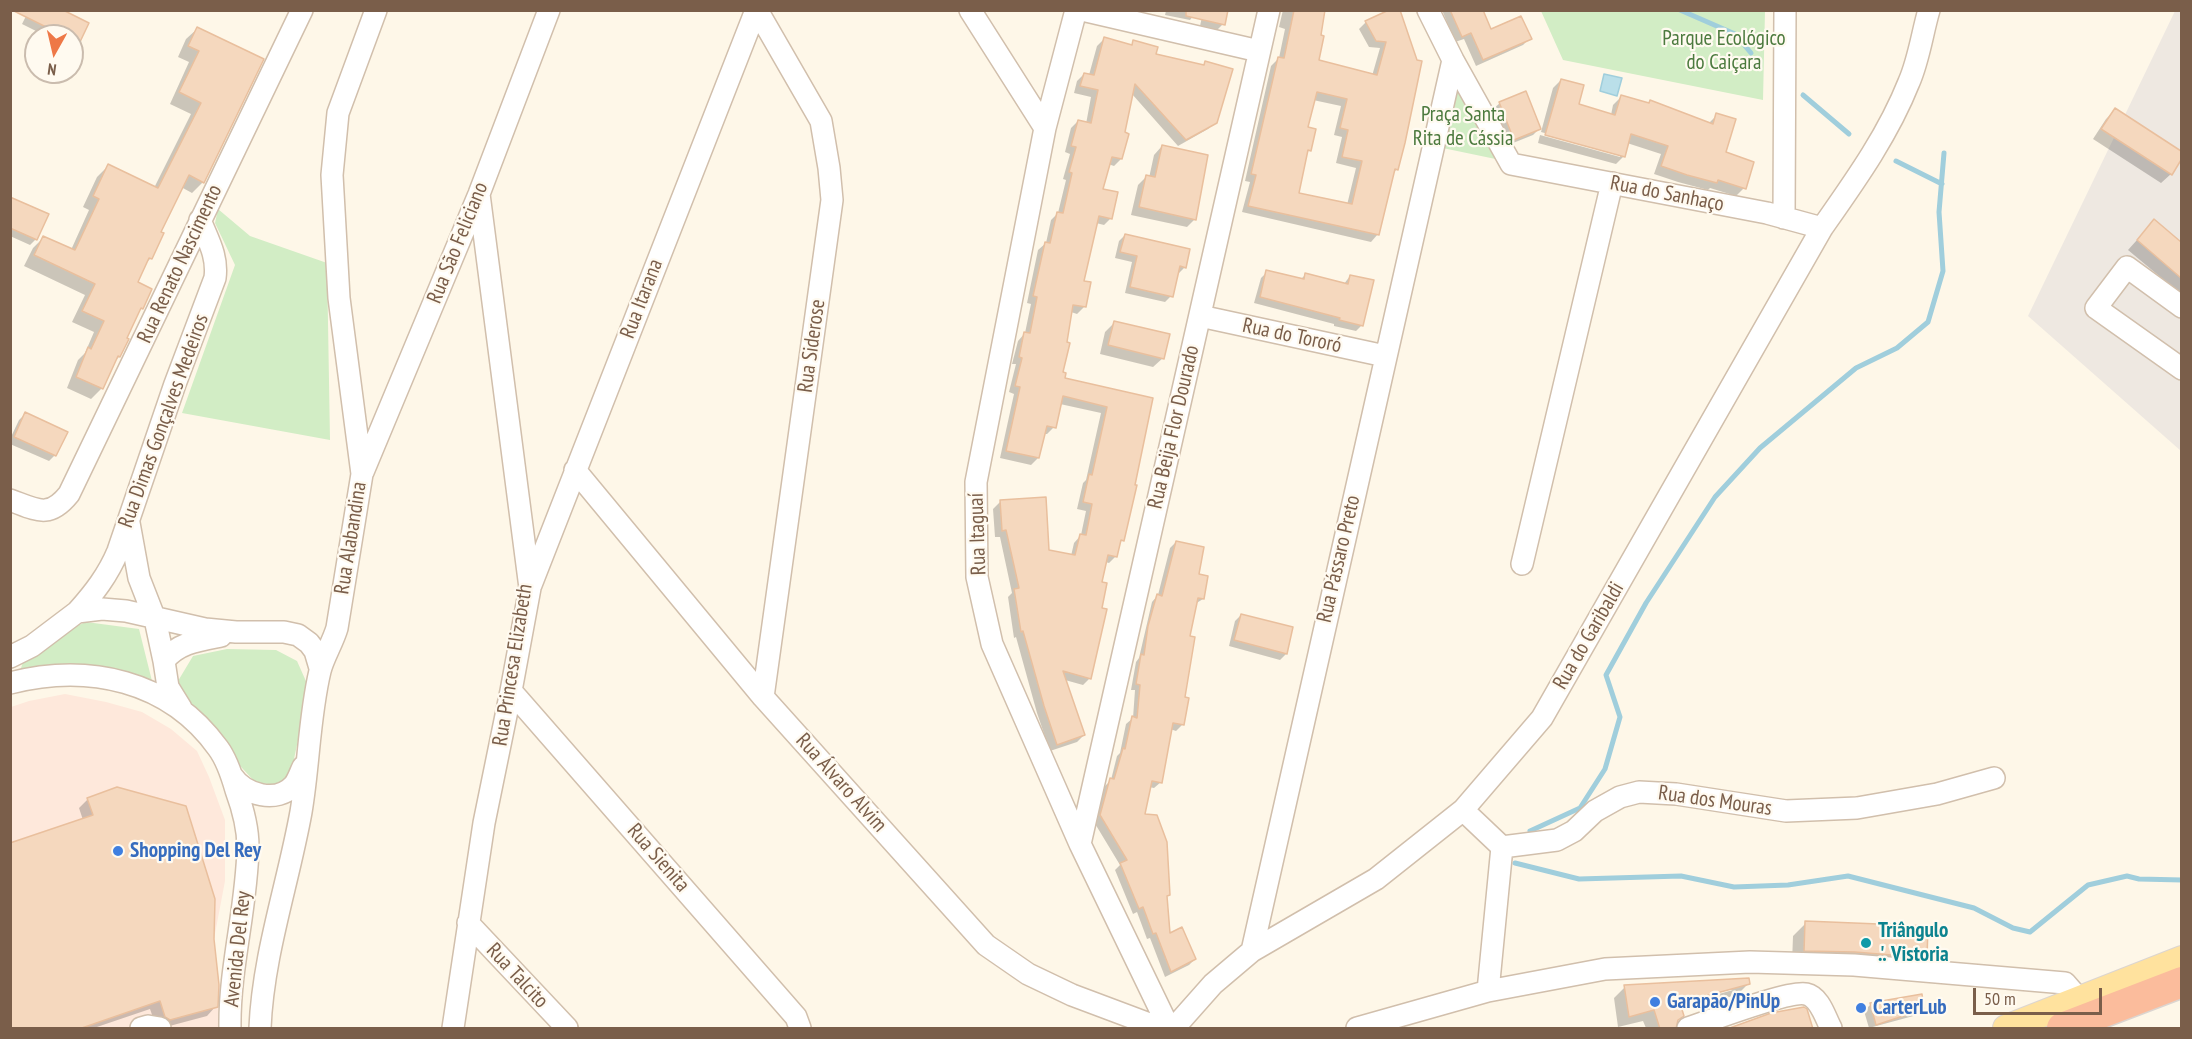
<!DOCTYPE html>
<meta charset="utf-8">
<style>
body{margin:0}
#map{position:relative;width:2192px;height:1039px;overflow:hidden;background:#fef7e8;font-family:"PT Sans Narrow",sans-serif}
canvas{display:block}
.frame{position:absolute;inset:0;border:12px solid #7a5e4a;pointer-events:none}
.north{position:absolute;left:24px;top:24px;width:60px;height:60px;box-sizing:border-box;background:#fffaf0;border:2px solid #cabcae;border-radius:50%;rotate:188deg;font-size:16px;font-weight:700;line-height:24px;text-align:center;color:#7a5e4a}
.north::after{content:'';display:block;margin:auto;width:21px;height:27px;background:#ee7847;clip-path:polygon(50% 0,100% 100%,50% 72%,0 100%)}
.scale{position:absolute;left:1973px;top:988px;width:129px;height:27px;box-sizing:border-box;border:3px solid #7a5e4a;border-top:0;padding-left:8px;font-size:18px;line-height:21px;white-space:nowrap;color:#7a5e4a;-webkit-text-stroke:4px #fffaf0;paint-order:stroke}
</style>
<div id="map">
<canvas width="2192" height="1039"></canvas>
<div class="frame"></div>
<div class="north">N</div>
<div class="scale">50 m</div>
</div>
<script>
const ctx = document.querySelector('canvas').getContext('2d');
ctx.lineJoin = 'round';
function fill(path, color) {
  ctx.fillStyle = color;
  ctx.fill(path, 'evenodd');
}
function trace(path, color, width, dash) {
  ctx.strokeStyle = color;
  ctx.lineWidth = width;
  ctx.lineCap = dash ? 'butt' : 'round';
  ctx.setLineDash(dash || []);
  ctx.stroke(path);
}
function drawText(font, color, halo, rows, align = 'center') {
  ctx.font = font + ' "PT Sans Narrow",sans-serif';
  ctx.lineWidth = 4.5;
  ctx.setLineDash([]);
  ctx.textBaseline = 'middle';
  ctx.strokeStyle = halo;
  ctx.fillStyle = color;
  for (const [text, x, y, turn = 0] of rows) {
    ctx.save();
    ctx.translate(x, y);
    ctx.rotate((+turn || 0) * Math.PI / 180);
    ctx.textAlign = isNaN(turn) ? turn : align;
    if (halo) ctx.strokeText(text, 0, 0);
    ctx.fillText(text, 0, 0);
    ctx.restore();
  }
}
fill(new Path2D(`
 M65,694L106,702L142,712L171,729L197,751L209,777L225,820V881L214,939L222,1006V1028H11V707L29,701Z`), '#fee8db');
fill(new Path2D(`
 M2175,11H2181V451L2028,316Z`), '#eee8e1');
fill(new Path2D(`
 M1541,11H1765L1763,100L1563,60Z
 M1455,63L1510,162L1433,146Z
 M218,209L250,236L327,263L330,440L182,413L235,265L215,223Z
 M86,622L139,629L154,689L19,674L23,662L67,630Z
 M227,649L276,650L297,661L309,688L290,778L275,785L255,782L180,701L178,681L193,656Z`), '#d2edc5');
const water = new Path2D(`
 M1604,74L1622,78L1617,96L1600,91Z`);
fill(water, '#badfe9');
trace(water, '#a0cedc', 1.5);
fill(new Path2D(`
 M29,10H59L78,43L72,48V36H46L22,24Z
 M1161,10H1198L1190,20L1165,15L1166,11Z
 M1283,10H1325L1317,61L1372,76L1380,48L1369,47L1359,29L1366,22L1393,10L1397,169L1392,174L1378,234L1371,242L1242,212L1250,182L1245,181L1271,66L1279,58L1285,29L1279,27ZM1313,100L1341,106L1334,135L1342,137L1336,163L1356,168L1347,205L1297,194L1306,154L1309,150L1306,128Z
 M1442,10H1481L1490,31L1530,38L1523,45L1476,66L1464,39L1455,42Z
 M1203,12L1223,24L1217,30L1200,26Z
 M197,29L262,60L203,182L192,193L181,187L159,232L151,258L144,265L136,283L142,308L137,312L119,357L114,362L102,388L91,399L67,388L78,360L85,353L94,332L72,322L85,295L24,266L33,248L44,237L71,250L89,210L83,207L97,177L108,166L154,188L191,114L170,104L189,62L178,57L186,39Z
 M1104,39L1130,46L1134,42L1155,55L1202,66L1206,63L1216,122L1208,129L1178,146L1132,94L1123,134L1121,159L1114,166L1108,164L1101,190L1111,218L1104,225L1096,223L1082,282L1084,307L1077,314L1071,312L1061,373L1063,379L1151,399L1122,540L1119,543L1116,556L1109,563L1105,562L1100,584L1090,678L1083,685L1065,680L1084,735L1077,742L1050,751L1037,713L1016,637L1014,638L1008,597L1012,593L1000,537H995L993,509L1000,502L1048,551L1071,556L1074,543L1081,535L1086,511L1077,509L1083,483L1086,480L1101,413L1060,404L1054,427L1047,434H1043L1038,458L1031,465L1000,458L1014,394L1009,392L1016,364H1012L1018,341L1025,333L1031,304L1027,303L1038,250L1046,243L1051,220L1058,213L1066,180L1063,179L1070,154L1065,152L1071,128L1078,121L1086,124L1091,97L1074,93L1077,81L1084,74L1089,75L1097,46Z
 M1561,80L1577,105L1611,115L1613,105L1621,97L1647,104L1650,102L1709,123L1717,115L1724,153L1744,188L1736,196L1710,188L1708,190L1678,182L1654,174L1661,154L1627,143L1624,156L1616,164L1538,143L1540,135L1620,157V154L1541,132L1553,88Z
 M1525,93L1539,129L1533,135L1508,145L1493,109L1500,103Z
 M2115,110L2182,152V157L2171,174L2161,183L2093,139L2106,119Z
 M1162,146L1195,219L1187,227L1131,215L1138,185L1146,177L1149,178L1154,155Z
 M10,203L36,239L30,245L10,236Z
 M2154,221L2182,244V295L2128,250Z
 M1125,235L1185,267L1179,273H1177L1171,296L1165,302L1125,293L1132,262L1115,258L1119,241Z
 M1267,272L1300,280L1306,274L1344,284L1350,276L1362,325L1356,331L1334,326V324L1254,303L1261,278Z
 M1114,323L1163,358L1153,367L1100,354L1105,332Z
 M25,414L55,455L49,461L10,444V439L19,420Z
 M1176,542L1198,576L1203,599L1195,604L1189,637L1182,725L1176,731L1170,729L1161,782L1154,788L1149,787L1143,815L1166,897L1169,935L1195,959L1189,965L1165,977L1150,938L1147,939L1137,912L1133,914L1115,870L1120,865L1094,822L1105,786L1111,780L1117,756L1120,753L1126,724L1133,718L1135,690H1131L1136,662L1139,658L1152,602L1158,595L1170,548Z
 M1241,615L1286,654L1280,660L1229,646L1235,621Z
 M88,799L212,939L216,1006L207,1016L162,1028L156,1026L150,1009L94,1028H10L83,820L79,808Z
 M1806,923L1926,958L1913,970L1792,963L1793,936Z
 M1749,983L1737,995L1681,1010L1675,1028H1646L1643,1021L1618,1027L1614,998L1625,987ZM1725,989L1733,990L1673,1007L1672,1004Z
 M1921,996L1923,1009L1917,1015L1869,1028L1864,1011L1870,1005Z`), '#0003');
trace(new Path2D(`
 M1680,10L1735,34L1751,53
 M1803,95L1849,134
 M1896,161L1942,184
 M1530,831L1580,808L1605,769L1620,717L1606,675L1646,603L1715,497L1760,448L1856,368L1897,348L1928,322L1943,271L1939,212L1944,153
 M1515,863L1579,879L1681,876L1734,887L1788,885L1848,876L1974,908L2013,928L2030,932L2088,885L2127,876L2139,879L2182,880`), '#a0cedc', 5);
const building = new Path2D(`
 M12,10H63L89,23L79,44L72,40V36H64Z
 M1186,10H1228L1225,25L1186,16Z
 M1294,10H1325L1321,35L1324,36L1319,60L1377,75L1386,42L1376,41L1365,21L1389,10H1400L1417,60L1422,61L1405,143L1398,170L1395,169L1379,235L1248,206L1256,175L1251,174L1278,57L1284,58ZM1317,92L1347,99L1340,128L1348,130L1342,157L1362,161L1352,204L1299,193L1308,150L1311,151L1316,129L1308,127Z
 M1450,10H1483L1491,29L1521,16L1532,39L1483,60L1471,33L1462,37Z
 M197,27L264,59L204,183L189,175L161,232L164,233L152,259L149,258L138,282L152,289L143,309L141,308L127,338L129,339L120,357L118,356L103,389L76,377L88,347L91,349L104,321L82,311L95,284L34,255L43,236L75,250L99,199L93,196L108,164L158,188L201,103L179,92L199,51L188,46Z
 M1104,37L1132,45L1133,40L1158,47L1156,54L1204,65L1205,61L1233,69L1217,123L1186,140L1135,84L1125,132L1129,134L1122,159L1112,157L1103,189L1118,192L1112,219L1099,216L1084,281L1091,282L1086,307L1073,305L1067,342L1070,343L1063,372L1066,373L1065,378L1153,398L1135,485H1137L1124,541L1121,540L1117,557L1108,555L1102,582L1107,583L1102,608L1107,609L1091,679L1063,671L1085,735L1057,745L1044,706L1023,631L1021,632L1014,589L1019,588L1006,530L1002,531L1000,500L1046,497L1049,550L1075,555L1080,534L1086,535L1092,504L1083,502L1089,474L1092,475L1107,407L1063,396L1056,428L1047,426L1039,458L1006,451L1020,387L1015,386L1022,358L1019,357L1024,332L1030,333L1037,297L1033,296L1045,242L1050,243L1057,212L1063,213L1072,173L1069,172L1076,147L1071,146L1078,120L1091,123L1098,90L1080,86L1084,73L1094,75Z
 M1561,79L1584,85L1579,104L1615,115L1621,95L1649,103L1650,100L1713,124L1716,113L1736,119L1726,152L1754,162L1746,189L1718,180L1717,183L1687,175L1661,166L1668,146L1631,134L1625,157L1545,135Z
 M1526,91L1541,129L1514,140L1499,102Z
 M2115,108L2181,151V160L2172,175L2101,129Z
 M1162,145L1208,155L1196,220L1139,207L1146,175L1155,177Z
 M10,197L49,214L37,240L10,228Z
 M2154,219L2181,242V278L2137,240Z
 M1125,234L1190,249L1186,268L1180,266L1173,297L1130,287L1137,256L1120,252Z
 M1266,270L1304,279L1305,273L1348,284L1350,275L1374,280L1363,326L1339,320L1340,318L1260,297Z
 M1114,321L1170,334L1164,359L1108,345Z
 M25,412L68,432L56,456L14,437Z
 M1176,541L1204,547L1199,574L1208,576L1204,599L1198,598L1190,636L1195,637L1185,697L1189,698L1184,725L1173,723L1162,783L1152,781L1145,814L1157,815L1167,842L1170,895L1167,896L1170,933L1182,927L1196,959L1171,972L1156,933L1153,934L1143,907L1139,909L1120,863L1127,860L1100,815L1110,778L1114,779L1123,748L1125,749L1132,716L1137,718L1140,685L1136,684L1141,654L1144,655L1148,626L1157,594L1162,596Z
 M1241,614L1293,627L1287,654L1234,640Z
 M117,787L186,806L215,899L214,939L219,985L218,1007L170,1020L165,1017L160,1001L79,1029H10V843L93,815L87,798Z
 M1805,921L1928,926L1927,958L1855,952L1804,951Z
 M1749,978L1750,984L1680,1003L1684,1016L1678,1020L1676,1029H1660L1654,1010L1629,1017L1624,985Z
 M1922,994L1924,1009L1876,1025L1870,1003Z
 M1804,1007L1807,1009L1813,1029H1727L1771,1013Z`);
fill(building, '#f5d8be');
trace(building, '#e9bf9d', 1.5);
const minor = new Path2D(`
 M757,10L821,121L829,168L832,200L763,697
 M970,10L1045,128
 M1076,10L1045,128L976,482L977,577L992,644L1080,844L1169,1028
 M1082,10L1259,51
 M1428,10L1453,60L1511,164L1767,213L1822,228
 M1784,218L1785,10
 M2182,307L2127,267L2096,308L2182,369
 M1200,316L1385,356
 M575,470L763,697L986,945L1028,974L1072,995L1160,1028
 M363,472L479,194L549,10
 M10,500C37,510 49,519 69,494L302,10
 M129,523L139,578L155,619L164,661
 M1522,564L1612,183
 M531,585L756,10
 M77,612C94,593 108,575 118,551L175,384L215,278C218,256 208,240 200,220
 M10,657L32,646L77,612L102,609L126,611L205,629L236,632H284L298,635L309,643L315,651L320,668
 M10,683C88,663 169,680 218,748C227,760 232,776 236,790C243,809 248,827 248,847C247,908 229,968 230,1028
 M511,691L796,1017L800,1028
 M181,708L168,687L164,661C177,643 200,640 221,636
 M232,776C245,795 277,804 294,785C298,780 300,773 303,767
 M1463,810L1502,847L1557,840L1574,831L1595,811L1620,797L1639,792L1676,794L1786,811L1857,808L1937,794L1994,778
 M1080,844L1269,10
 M468,923L567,1028
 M1252,951L1453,60
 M1488,991L1502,847
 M141,1028L148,1026L160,1028
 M260,1028C263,955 288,884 301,812C309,765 309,717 320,671C323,658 333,642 337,628L362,474L339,298L332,175L338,113L376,10
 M453,1028L484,823L511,691L530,588L479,194
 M1174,1028L1213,984L1252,951L1376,879L1463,810L1542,718L1822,228C1855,181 1888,135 1909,82C1919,59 1922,34 1929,10
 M1357,1028L1488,991L1605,969L1750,962L1854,965L2065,983L2079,999
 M1688,1028C1710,1021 1789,990 1806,994C1820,997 1825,1017 1831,1028`);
const major = new Path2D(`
 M2006,1028L2182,959`);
const highway = new Path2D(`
 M2062,1028L2182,982`);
trace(minor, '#d1bfac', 24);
trace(major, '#dcd5d0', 28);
trace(highway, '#dcd5d0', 33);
trace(minor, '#fff', 21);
trace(major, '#ffe29e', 26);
trace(highway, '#fbbc9c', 30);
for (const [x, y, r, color] of [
 [118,851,6,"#3f7fe0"],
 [1866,943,6,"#0f9aa8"],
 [1655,1002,6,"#3f7fe0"],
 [1861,1008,6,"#3f7fe0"]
]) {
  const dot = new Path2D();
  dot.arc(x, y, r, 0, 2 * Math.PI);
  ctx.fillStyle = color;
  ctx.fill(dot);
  trace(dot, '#fffaf0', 2);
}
drawText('21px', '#4c7a3e', '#fffaf0', [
 ["Parque Ecológico",1724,39],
 ["do Caiçara",1724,63],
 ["Praça Santa",1463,115],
 ["Rita de Cássia",1463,139]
]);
drawText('21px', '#7a5e4a', '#fffaf0', [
 ["Rua do Sanhaço",1667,194,11],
 ["Rua São Feliciano",458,243,-68],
 ["Rua Renato Nascimento",180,264,-65],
 ["Rua Itarana",642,299,-69],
 ["Rua do Tororó",1292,336,12],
 ["Rua Siderose",812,346,-82],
 ["Rua Dimas Gonçalves Medeiros",164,421,-70],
 ["Rua Beija Flor Dourado",1174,427,-77],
 ["Rua Itaguaí",978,534,-92],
 ["Rua Alabandina",351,538,-81],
 ["Rua Pássaro Preto",1339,559,-77],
 ["Rua do Garibaldi",1589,636,-60],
 ["Rua Princesa Elizabeth",513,665,-81],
 ["Rua Álvaro Alvim",841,783,48],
 ["Rua dos Mouras",1715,801,8],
 ["Rua Sienita",658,858,49],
 ["Avenida Del Rey",238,949,-84],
 ["Rua Talcito",517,976,47]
]);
drawText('bold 21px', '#366cbe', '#fffaf0', [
 ["Shopping Del Rey",130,851],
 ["Garapão/PinUp",1667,1002],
 ["CarterLub",1873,1008]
], 'left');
drawText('bold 21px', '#0d838f', '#fffaf0', [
 ["Triângulo",1878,931],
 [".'. Vistoria",1878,955]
], 'left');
</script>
